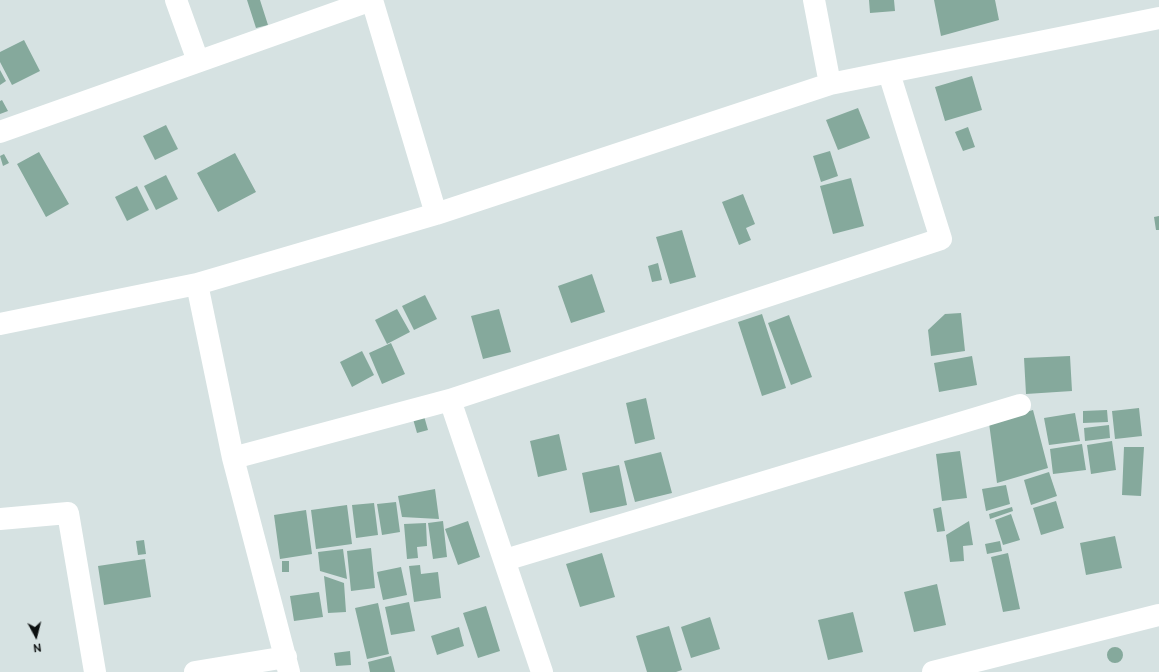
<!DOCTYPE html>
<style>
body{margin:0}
#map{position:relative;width:1159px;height:672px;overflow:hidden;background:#d6e2e2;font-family:Ubuntu,sans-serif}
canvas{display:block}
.north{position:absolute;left:16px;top:616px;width:40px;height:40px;-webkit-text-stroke:3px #d6e2e2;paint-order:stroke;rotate:173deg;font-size:11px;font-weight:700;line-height:16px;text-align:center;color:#0c1010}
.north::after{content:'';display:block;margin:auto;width:14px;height:18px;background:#0c1010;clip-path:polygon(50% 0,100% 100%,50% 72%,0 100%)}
</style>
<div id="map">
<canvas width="1159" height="672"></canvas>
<div class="north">N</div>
</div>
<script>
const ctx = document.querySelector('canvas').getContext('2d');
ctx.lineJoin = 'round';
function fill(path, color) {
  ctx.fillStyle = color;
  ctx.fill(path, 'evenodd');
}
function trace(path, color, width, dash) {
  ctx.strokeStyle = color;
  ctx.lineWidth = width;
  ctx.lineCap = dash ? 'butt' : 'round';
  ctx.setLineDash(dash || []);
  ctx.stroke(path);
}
fill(new Path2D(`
 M247,0H260L268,25L256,28Z
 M869,0H894L895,11L870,13Z
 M934,0H995L999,20L941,36Z
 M24,40L40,71L12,85L0,62V52Z
 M0,70L6,81L0,85Z
 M972,76L982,110L945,121L935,87Z
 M2,100L8,111L0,114V101Z
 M858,108L870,138L838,150L826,120Z
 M166,125L178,149L155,160L143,136Z
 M968,127L975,147L963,151L955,132Z
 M830,151L838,176L821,182L813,156Z
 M39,152L69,204L46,217L17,164Z
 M235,153L256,192L218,212L197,173Z
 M4,154L9,163L3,166L0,156Z
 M166,175L178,199L156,210L144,186Z
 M851,178L864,226L833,234L820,186Z
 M137,186L149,210L127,221L115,197Z
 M743,194L755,224L746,228L751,240L739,245L722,202Z
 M1159,216V230H1156L1154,217Z
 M682,230L696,277L670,284L656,237Z
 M658,263L662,280L652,282L648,266Z
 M592,274L605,312L571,323L558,286Z
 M425,295L437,319L414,330L402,306Z
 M397,309L410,332L387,344L375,320Z
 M499,309L511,352L483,359L471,316Z
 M961,313L965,351L931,356L928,330L945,314Z
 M762,314L786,388L762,396L738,322Z
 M789,315L812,377L791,385L768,323Z
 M391,343L405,374L382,384L369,353Z
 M362,351L374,375L352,387L340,362Z
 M972,356L977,385L939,392L934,363Z
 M1070,356L1072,391L1026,394L1024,358Z
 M646,398L655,439L635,444L626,403Z
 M1139,408L1142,436L1115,439L1112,411Z
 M1033,410L1048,468L997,483L989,423Z
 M1107,410L1108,422L1083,423V411Z
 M1075,413L1080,441L1049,445L1044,418Z
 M424,416L428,430L417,433L413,419Z
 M1109,425L1110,438L1085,441L1084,428Z
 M559,434L567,470L538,477L530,441Z
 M1112,441L1116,470L1091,474L1087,445Z
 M1082,444L1086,470L1053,474L1050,449Z
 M1124,447H1144L1141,496L1122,495Z
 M960,451L967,498L942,501L936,454Z
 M661,452L672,493L635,502L624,461Z
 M619,465L627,505L590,513L582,473Z
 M1049,472L1057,496L1031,505L1024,480Z
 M1006,485L1010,504L986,511L982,489Z
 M435,489L439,519L402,517L398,496Z
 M1056,501L1064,528L1041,535L1033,508Z
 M396,502L400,532L382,535L377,504Z
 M374,503L378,535L356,538L352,505Z
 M347,505L352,544L316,549L311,510Z
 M941,507L945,531L937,532L933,509Z
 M1012,507L1013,511L990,519L989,514Z
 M306,510L312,554L280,559L274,515Z
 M1011,514L1020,540L1003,545L995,520Z
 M443,521L447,557L433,559L428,523Z
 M468,521L480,557L458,565L445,529Z
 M969,521L973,545L963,546L964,561L950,562L946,535Z
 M426,523L427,546L417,547L418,558L407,559L404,524Z
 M1115,536L1122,568L1086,575L1080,543Z
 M144,540L146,554L138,555L136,541Z
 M1000,541L1002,551L987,554L985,544Z
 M371,548L375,588L351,591L347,551Z
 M343,549L347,579L320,571L318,552Z
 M602,553L615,597L580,607L566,564Z
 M1008,553L1020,609L1003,612L991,557Z
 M145,559L151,597L104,605L98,566Z
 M282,561H289V572H282Z
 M420,565L421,574L438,572L441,598L414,602L409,566Z
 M401,567L407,595L383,600L377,572Z
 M324,576L344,583L346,612L328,613Z
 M937,584L946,625L914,632L904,592Z
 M319,592L323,617L294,621L290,596Z
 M409,602L415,631L391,635L385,607Z
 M378,603L389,654L367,659L355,608Z
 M486,606L500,651L478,658L463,613Z
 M853,612L863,652L828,660L818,620Z
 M710,617L720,649L691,658L681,627Z
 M669,626L682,670L676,672H647L636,636Z
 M459,627L464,646L437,655L431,636Z
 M1107 655a8 8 0 1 1 16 0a8 8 0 1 1-16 0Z
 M350,651L351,665L336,666L334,653Z
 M391,656L395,672H370L368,662Z`), '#85a99c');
trace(new Path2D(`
 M176,0L198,61
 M372,0L436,214
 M814,0L830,84
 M0,132L372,0
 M197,284L233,458L289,672
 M0,324L197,284L436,214L830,84L1159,18
 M450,400L542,672
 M233,458L450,400L941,239L889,73
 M0,519L68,513L95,672
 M505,560L1020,405
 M195,672L286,657
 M933,672L1159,615`), '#fff', 22);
</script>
